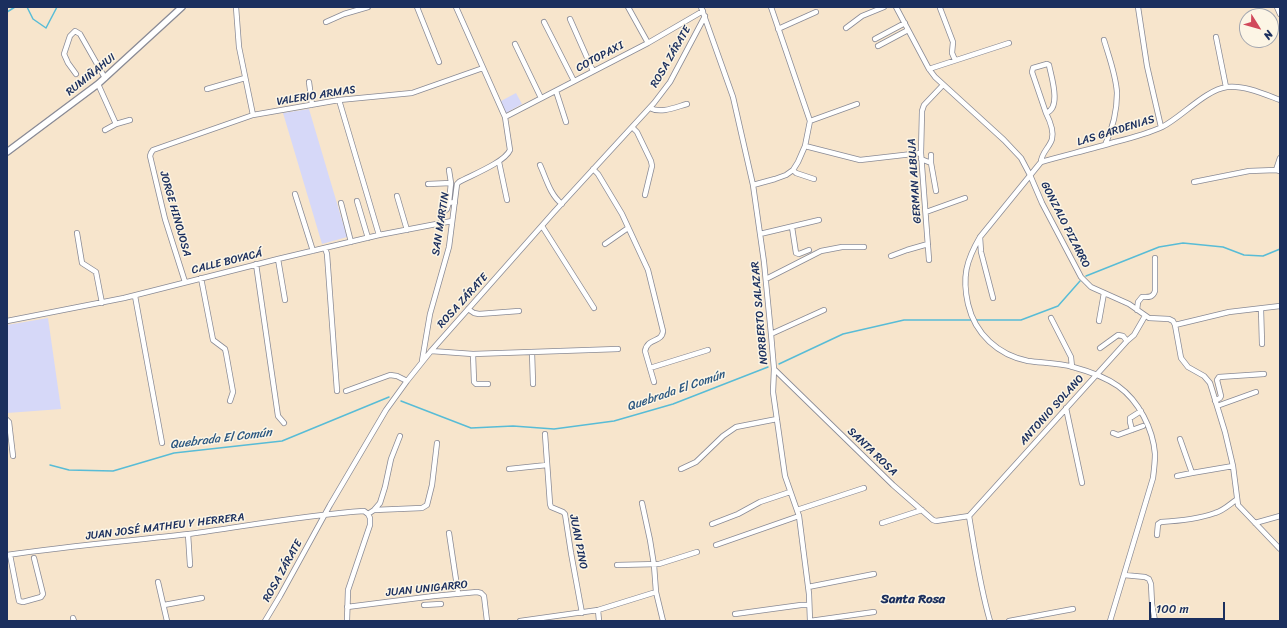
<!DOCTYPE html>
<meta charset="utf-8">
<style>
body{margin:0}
#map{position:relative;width:1287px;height:628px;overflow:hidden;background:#f7e5cc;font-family:Sriracha,sans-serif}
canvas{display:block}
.frame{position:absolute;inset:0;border:8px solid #1b2f5e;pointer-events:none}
.north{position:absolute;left:1239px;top:8px;width:40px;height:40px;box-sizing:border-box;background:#fcf5e5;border:1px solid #a2a6af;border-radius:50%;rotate:127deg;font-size:11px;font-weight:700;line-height:16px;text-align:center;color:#1b2f5e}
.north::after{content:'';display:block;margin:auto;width:14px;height:18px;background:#d1495b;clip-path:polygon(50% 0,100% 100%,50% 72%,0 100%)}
.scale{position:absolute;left:1149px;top:602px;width:76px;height:18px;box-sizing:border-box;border:2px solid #1b2f5e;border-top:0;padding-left:5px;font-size:12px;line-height:14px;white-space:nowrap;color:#1b2f5e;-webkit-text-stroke:3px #fcf5e5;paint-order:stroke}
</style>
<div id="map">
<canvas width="1287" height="628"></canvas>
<div class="frame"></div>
<div class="north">N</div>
<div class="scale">100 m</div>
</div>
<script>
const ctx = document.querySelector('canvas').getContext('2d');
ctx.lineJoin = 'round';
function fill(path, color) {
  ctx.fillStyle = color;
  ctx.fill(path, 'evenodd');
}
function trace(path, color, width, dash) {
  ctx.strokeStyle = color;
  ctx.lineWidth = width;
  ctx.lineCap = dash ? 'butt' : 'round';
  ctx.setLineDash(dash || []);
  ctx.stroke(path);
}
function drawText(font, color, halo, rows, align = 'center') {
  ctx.font = font + ' Sriracha,sans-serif';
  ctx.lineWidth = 3;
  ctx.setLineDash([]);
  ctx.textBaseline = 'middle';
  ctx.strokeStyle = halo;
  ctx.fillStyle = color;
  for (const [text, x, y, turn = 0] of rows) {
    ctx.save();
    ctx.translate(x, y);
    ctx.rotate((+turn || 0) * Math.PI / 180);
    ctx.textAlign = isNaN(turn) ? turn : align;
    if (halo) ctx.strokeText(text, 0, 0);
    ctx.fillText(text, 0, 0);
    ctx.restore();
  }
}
fill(new Path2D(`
 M516,93L522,104L506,113L501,101Z
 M309,109L347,237L322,244L283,113Z
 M48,318L61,409L7,413V325Z`), '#d6d8f8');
trace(new Path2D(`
 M27,7L33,19L46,28L57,7
 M7,12L15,7
 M1086,276L1159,247L1183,243L1223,247L1244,255L1263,256L1280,249
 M779,364L843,334L904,320H1021L1058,306L1080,281
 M401,401L471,428L513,426L554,429L614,421L673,404L768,367
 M50,465L69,470L113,471L174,453L282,441L389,397`), '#58bcd6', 1.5);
const minor = new Path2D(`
 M236,7L239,47L253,115
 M417,7L439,62
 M628,7L648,43
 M701,7L733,97L753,185L764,262L771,334L774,369L773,392L785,476L799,516L809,594L810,621
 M896,7L929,69L935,77L1004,140L1021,158L1030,175L1042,203L1081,277L1091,287L1129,304L1149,318L1169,319L1173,321L1175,325L1181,358L1188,367L1204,376L1210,383L1225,432L1233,466L1238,505L1280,549
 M1138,7L1147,66L1161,127
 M1277,7L1280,14
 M940,8L953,42L952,53L955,60
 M570,19L593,71
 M326,22L344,14L368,7
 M544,22L574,81
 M846,28L862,16L884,7
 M778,29L816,12
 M1216,37L1226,87
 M875,39L905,23
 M1104,40C1109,57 1116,75 1117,93C1117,110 1112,130 1105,145
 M515,44L541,98
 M878,46L908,30
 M929,69L1009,43
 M76,74L68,63L64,54L70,36L75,31L80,34L105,78
 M309,82L312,105
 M98,84L116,124
 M207,89L245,78
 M556,91L566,122
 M339,100L379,235
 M650,108C661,114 676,107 687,104
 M1046,113C1062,108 1051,76 1049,65L1047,64L1033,68L1032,72L1046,113C1049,119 1054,131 1052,139C1050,147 1041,153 1041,162L980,237C966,261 962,277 968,304C975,334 998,355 1028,361C1043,363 1059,363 1073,367C1088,371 1105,377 1118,386C1139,401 1153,429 1155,454C1155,462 1154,470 1153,478L1110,621
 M505,117L648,43L703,11
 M810,121L857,104
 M632,127L637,132L651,161L652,166L645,195
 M105,130L116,124L130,120
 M805,146L860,160L921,153
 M931,155V163
 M921,159L931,163L936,191
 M499,162L507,200
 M1041,162C1066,155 1091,149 1115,142C1131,138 1147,134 1162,127C1182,117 1205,90 1227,87C1244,85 1264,94 1280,100
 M540,165C546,178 550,195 562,204
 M593,169L598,174L622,214L648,270L663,331C662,343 648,337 645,351L654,382
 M449,170L451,183
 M793,170L796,173L814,179
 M1276,170L1280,158
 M1194,182L1249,171L1276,170L1280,171
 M428,184L451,183L449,202L455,203
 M753,185L775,179L786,175L793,170L798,162L805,146L810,121L771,7
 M295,194L313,251
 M397,196L407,230
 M357,201L368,238
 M341,203L351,242
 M443,212L447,209L449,202
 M926,212L965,198
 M542,226L594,308
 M792,227L796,253L799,254L809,250
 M77,233L82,263L96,272L102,303
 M760,234L819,220
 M980,237L981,252L993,298
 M605,244L628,228
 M325,248L327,254L337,391
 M891,256L907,250L928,244
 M278,259L285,300
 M929,260L921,153L922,111L924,105L943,85
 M256,264L278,416L284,423
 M201,278L213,340L225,349L226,353L233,392L230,401
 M766,279L821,251L842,247H864
 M185,282L165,219L150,156L151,153L153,150L253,115L339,100L412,93L483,68
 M135,296L162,443
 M468,309L474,313L479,314L519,311
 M1261,309L1262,344
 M1137,310L1138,302L1142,297C1148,297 1153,298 1155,291V258
 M1051,318L1071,357L1072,367
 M7,321L124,298L278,259L379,235L452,221
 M1099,321L1104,293
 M1175,325L1229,312L1280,306
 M771,334L824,310
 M1100,348L1118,335L1123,336L1127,341
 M431,351L473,354L618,349
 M532,352L533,384
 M473,354L474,382L476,384H488
 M422,361L430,314L449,247L457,184L459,182C472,175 505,162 510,150L505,117L456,7
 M650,368L708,350
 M774,369L893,485L933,520L936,521L969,516
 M346,391L390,375L397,376L407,381
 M1215,401L1220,398L1221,396L1217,380L1219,377L1264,374
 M1217,406L1256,392
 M1066,408L1082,483
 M7,420L9,422L13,456
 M1132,430L1130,422V418L1141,411
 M1113,433L1118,435L1143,426
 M545,434L550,504L551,507L563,512L565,514L571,553L582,613
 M1180,439L1192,473L1233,466
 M509,469L547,465
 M681,469L696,462L723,436L736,427L777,419
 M1177,476L1192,473
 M642,503L650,540L654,565L656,592L663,621
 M374,510L380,503L385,487L391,459L400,436
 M797,510L864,488
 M368,514L374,510L422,508L427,505L432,485L437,443
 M969,516L1127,341L1134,335L1145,316
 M969,516C975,551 980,587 990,621
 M882,523L922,510
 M1255,523L1280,516
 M712,524L738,514L760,502L790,492
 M449,533L458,593
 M188,534L190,565
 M1157,535L1158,524L1161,522C1179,521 1198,519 1215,513C1223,511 1229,505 1236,500
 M716,545L799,516
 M7,555C67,546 128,541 189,534C247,526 305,515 364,511L368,514
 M10,555L19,601L23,602L41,597L43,594L34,558
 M617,565L659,564L697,552
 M1124,575L1145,577L1149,579L1151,584L1152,604L1155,621
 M158,582L167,621
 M808,587L874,574
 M164,605L202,598
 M424,605L441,604
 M347,607L434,596L477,592L481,593L484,596L487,621
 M598,610L599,621
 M735,614L801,605H809
 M73,618L74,621
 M265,621L280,596L330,505L386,410L407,381L431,351L554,212L654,103L670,82L705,16
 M347,621L348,590L370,525V518L368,514
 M520,621L598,610L656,592
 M810,621L874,612
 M1009,621L1073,609`);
const tertiary = new Path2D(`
 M7,152L98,84L182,7`);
trace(minor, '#898a95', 6);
trace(tertiary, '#898a95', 8);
trace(minor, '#fff', 4.5);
trace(tertiary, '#fff', 5.5);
drawText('11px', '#1b2f5e', '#fcf5e5', [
 ["COTOPAXI",600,57,-28],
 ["ROSA ZÁRATE",671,57,-60],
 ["RUMIÑAHUI",91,75,-39],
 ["VALERIO ARMAS",316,96,-9],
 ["LAS GARDENIAS",1116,131,-17],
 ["GERMAN ALBUJA",915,181,-94],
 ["JORGE HINOJOSA",175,214,74],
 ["SAN MARTIN",441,224,-81],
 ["GONZALO PIZARRO",1065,225,63],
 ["CALLE BOYACÁ",227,262,-14],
 ["ROSA ZÁRATE",463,301,-48],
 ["NORBERTO SALAZAR",760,313,-95],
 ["ANTONIO SOLANO",1052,410,-48],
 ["SANTA ROSA",872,452,44],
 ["JUAN JOSÉ MATHEU Y HERRERA",165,527,-7],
 ["JUAN PINO",578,542,79],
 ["ROSA ZÁRATE",283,571,-61],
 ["JUAN UNIGARRO",427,589,-6]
]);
drawText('italic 12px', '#2d5982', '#fcf5e5', [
 ["Quebrada El Común",676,391,-19],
 ["Quebrada El Común",221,439,-7]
]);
drawText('bold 13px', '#1b2f5e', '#fcf5e5', [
 ["Santa Rosa",913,600]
]);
</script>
